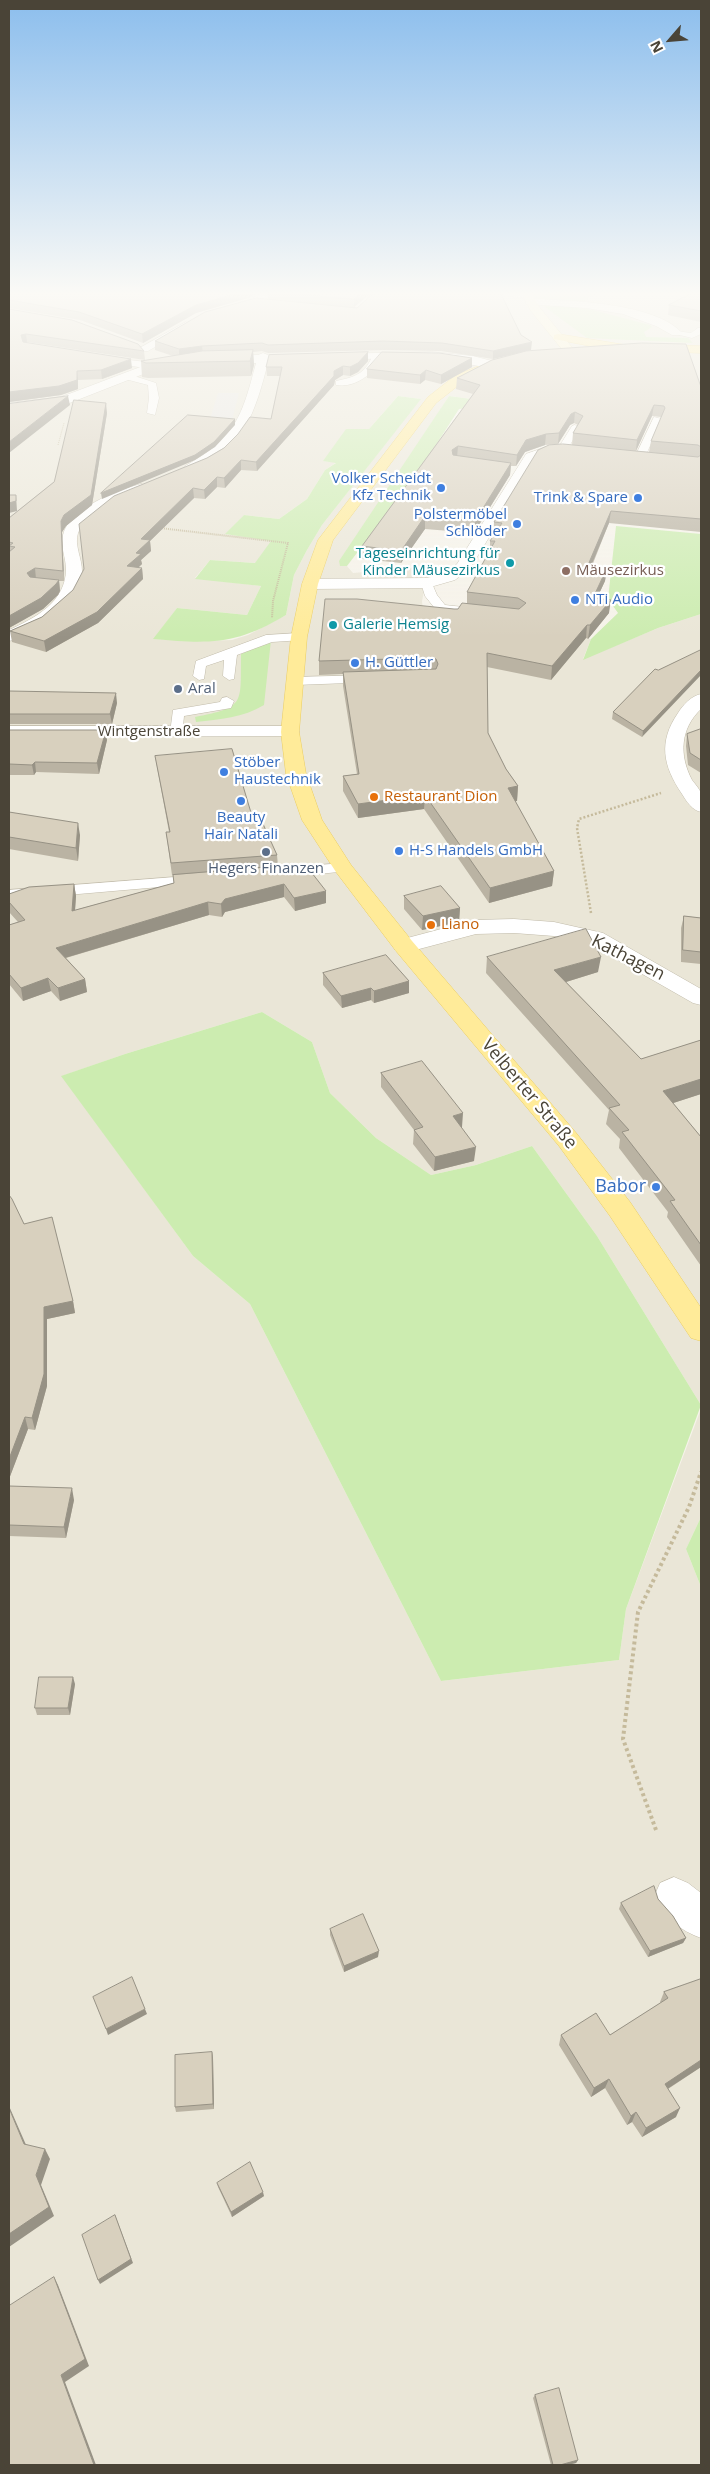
<!DOCTYPE html>
<meta charset="utf-8">
<style>
body{margin:0}
#map{position:relative;width:710px;height:2474px;overflow:hidden;background:#f6f3ea;font-family:"Open Sans",sans-serif}
canvas{display:block}
.frame{position:absolute;inset:0;border:10px solid #4a4437;pointer-events:none}
.north{position:absolute;left:645px;top:15px;width:50px;height:50px;-webkit-text-stroke:4px #fff;paint-order:stroke;rotate:243deg;font-size:14px;font-weight:700;line-height:20px;text-align:center;color:#4a4437}
.north::after{content:'';display:block;margin:auto;width:18px;height:22px;background:#4a4437;clip-path:polygon(50% 0,100% 100%,50% 72%,0 100%)}
</style>
<div id="map">
<canvas width="710" height="2474"></canvas>
<div class="frame"></div>
<div class="north">N</div>
</div>
<script>
const ctx = document.querySelector('canvas').getContext('2d');
ctx.lineJoin = 'round';
function fill(path, color) {
  ctx.fillStyle = color;
  ctx.fill(path, 'evenodd');
}
function trace(path, color, width, dash) {
  ctx.strokeStyle = color;
  ctx.lineWidth = width;
  ctx.lineCap = dash ? 'butt' : 'round';
  ctx.setLineDash(dash || []);
  ctx.stroke(path);
}
function drawText(font, color, halo, rows, align = 'center') {
  ctx.font = font + ' "Open Sans",sans-serif';
  ctx.lineWidth = 4.5;
  ctx.setLineDash([]);
  ctx.textBaseline = 'middle';
  ctx.strokeStyle = halo;
  ctx.fillStyle = color;
  for (const [text, x, y, turn = 0] of rows) {
    ctx.save();
    ctx.translate(x, y);
    ctx.rotate((+turn || 0) * Math.PI / 180);
    ctx.textAlign = isNaN(turn) ? turn : align;
    if (halo) ctx.strokeText(text, 0, 0);
    ctx.fillText(text, 0, 0);
    ctx.restore();
  }
}
fill(new Path2D(`
 M9,292H525L529,301L580,304L598,292H701V382L665,381L524,406L449,396L340,566H347L353,573L429,566L422,601L424,621L591,639L583,659L658,628L701,614V1405L597,1236L532,1146L476,1165L431,1175L376,1138L330,1093L312,1042L262,1012L125,1054L62,1076L193,1256L250,1304L441,1681L619,1660L626,1609L701,1409V1517L686,1549L701,1587V2465H9ZM398,396L420,399L322,525L307,550L294,575L286,615L248,635L232,640L205,641L154,639L177,608L247,615L261,586L195,578L210,560L256,563L272,541L226,534L244,515L279,519L307,499L325,470L337,462L324,461L369,429Z`), '#eae6d7');
fill(new Path2D(`
 M526,292H598L580,304L530,301Z
 M547,304L593,310L650,325L652,327L644,332L646,337L688,338L693,343L587,338L545,307Z
 M665,381L701,382V413L472,408L459,409L420,470L347,566H340L339,561L449,396L524,406Z
 M398,396L421,399L322,525L307,550L294,575L286,615C236,645 210,644 153,639L177,608L247,615L261,586L195,579L210,560L255,563L271,541L225,534L244,515L279,519L307,499L325,470L336,463L323,461L346,429H369Z
 M616,526L701,534V614L658,628L583,660L591,639L618,613L608,599Z
 M271,640L264,705C243,718 220,719 196,722L195,717C247,707 240,703 241,654Z
 M262,1012L312,1042L330,1093L376,1138L431,1175L476,1165L532,1146L597,1236L701,1405L626,1609L619,1660L441,1681L250,1304L193,1256L61,1076L125,1054Z
 M701,1517V1587L686,1549Z`), '#ccecb0');
fill(new Path2D(`
 M218,393H239L232,420L210,419Z`), '#e7e5e1');
const lane = new Path2D(`
 M698,328H701V334L692,338L672,333L676,331L691,333Z
 M373,354H379L380,362C370,376 354,388 336,385V381C355,377 366,374 373,354Z
 M105,357L146,362L150,365L146,368L102,362L101,360Z
 M128,374L156,383L159,398L155,415L147,413L149,398L148,385L125,379V375Z
 M654,417L662,419L645,457L637,459L635,457Z
 M575,425L580,428L567,450L559,452L557,450L572,426Z
 M427,580L431,581L437,595L445,605L482,609L488,613L482,617L437,611L425,596L421,583Z
 M299,633L305,637L303,640L272,642L237,655L234,679L229,680L223,676L224,660L206,666L204,679L199,680L193,676L196,661L266,635Z
 M370,675L375,676L376,679L375,682L295,685L289,681L295,677Z
 M227,697L234,701L231,708L184,716L182,736H172L170,733L173,710L220,702L222,698Z
 M343,863L351,868L348,871L260,880L252,875L260,870Z
 M201,875L209,880L206,883L9,900V890Z`);
const street = new Path2D(`
 M264,292H277L257,304L226,312L221,309L249,300Z
 M498,292H530L531,294C525,299 504,297 498,292Z
 M530,299C568,300 656,303 682,333L680,335H672L656,326L623,314L586,308L526,304V300Z
 M186,322L192,325L190,327L148,351H140L138,349Z
 M432,352L473,356L496,362L498,365L492,369C425,352 338,361 268,362C257,407 241,460 190,473L183,469L185,466C236,438 242,416 256,363L203,364L146,373L67,404L9,411V403L61,397L143,366L203,356L258,355L263,353L268,355Z
 M546,447H570L577,451L570,455H548L536,460L471,567L455,580L427,588L310,589L302,584L310,579L427,578L443,574L457,564L526,454Z
 M141,484L146,485L148,488L146,491C126,498 86,511 78,533C74,545 82,558 82,571C82,606 40,634 9,641V630C35,618 66,602 66,569C66,558 60,546 63,535C69,508 118,490 141,484Z
 M701,694V709C680,729 679,755 692,780C695,784 699,788 701,793C703,798 701,807 701,812C692,810 687,802 682,794C663,766 658,742 678,713C683,705 691,696 701,694Z
 M290,726L297,728L299,732L297,736L9,737V726Z
 M514,919L554,922L603,933L701,989V1005L693,1003L588,943L554,936L514,933L476,934L404,953L396,951L393,946L396,941L475,920Z
 M674,1877L688,1883L701,1893V1938C681,1931 663,1917 654,1897L660,1883Z`);
const secondary = new Path2D(`
 M521,292H531L540,308L575,351L573,353H565L531,311Z`);
const primary = new Path2D(`
 M558,334L626,345L632,349L626,353L554,339V335Z
 M652,345L701,346V353L648,351V347Z
 M490,362L496,366L494,369L464,381L436,403L333,540L318,584L307,637L299,732L306,774L322,820L351,865L412,941L577,1134L630,1202L701,1308V1341L691,1338L610,1216L559,1146L396,951L336,872L302,820L286,774L281,732L291,637L302,584L318,540L428,397L456,375Z`);
trace(lane, '#c2bcab', 1);
trace(street, '#c2bcab', 1);
trace(secondary, '#d8cc97', 1);
trace(primary, '#ecce61', 1);
trace(new Path2D(`
 M58,445L64,423`), '#c5ba9b', 1, [1, 1]);
trace(new Path2D(`
 M160,528L288,543L273,601L272,618`), '#c5ba9b', 2, [1, 1]);
trace(new Path2D(`
 M591,913L577,828L579,819L661,793`), '#c5ba9b', 2.5, [2, 2]);
trace(new Path2D(`
 M656,1830L623,1739L638,1612L689,1507L701,1472`), '#c5ba9b', 4, [3, 3]);
fill(lane, '#fff');
fill(street, '#fff');
fill(secondary, '#fff7ca');
fill(primary, '#ffeb99');
fill(new Path2D(`
 M9,292L168,293L170,292H260L248,298L196,313L143,343L80,320L9,308Z
 M268,292H500L521,335L531,350L527,351L701,387V532L609,523L592,566L607,568L605,581L597,598L609,613L588,639L586,638L551,680L487,667L488,733L506,769L518,786L517,801H515L554,871L552,886L489,903L424,809L358,818L343,791V776L357,774L343,686V674L319,675V661L458,609L467,603V592L490,550V541L494,535H493L494,522L572,445L573,433L578,425L574,423L570,425L558,444L545,445L525,452L516,466H511L510,475L474,533L425,529L401,563L362,559V546L473,394L456,389L457,378L522,352L493,359L441,351L383,350L268,353L262,351L253,352L254,365L251,376L148,378L142,377L141,361L173,356L155,350V341L268,299ZM366,297L368,298L357,308L354,307ZM652,416L661,417L651,441L649,452L636,451Z
 M701,292V322L668,315L669,305Z
 M9,309L144,351L145,360L27,342L26,343L132,368L102,379L78,380V389L61,395L9,402Z
 M368,352V361L358,372L350,376L343,375L335,380L334,385L257,471L241,470L225,488L217,487L205,499L194,498L150,541L151,551L141,560L142,564L138,568H142L143,579L98,623L46,652L12,642L10,631L42,617L73,590L207,458L271,419L280,376H267L266,367Z
 M472,358V367L441,384L425,380L420,384L367,378V369Z
 M107,413L92,505L66,526L62,532L64,581H59L60,591L58,595L43,609L9,628V518L54,482Z
 M658,670L642,737L612,719L613,712Z
 M9,691L117,703L112,724H9V726Z
 M701,729V773L688,765L686,746L687,734Z
 M9,730L107,740L99,774L36,772L34,775H9Z
 M155,756L252,816L277,855L278,866L326,903L295,911L284,897L225,912L222,917L209,915L66,958L85,979L87,992L60,1001L51,991L23,1001L9,984V925L18,922L9,912V894L74,884L76,896L75,910L174,883L173,875L245,869L172,875L166,832H169L157,767Z
 M9,812L80,835L78,861L9,849Z
 M404,896L460,908L459,922L422,930L404,909Z
 M684,916L701,918V964L681,962V928Z
 M487,957L598,972L566,982L641,1059L701,1040V1094L673,1103L701,1137V1266L667,1217L668,1212L619,1148L620,1139L606,1124L609,1110L486,973Z
 M323,973L409,981V993L374,1003L371,1000L342,1008L323,985Z
 M381,1073L462,1127H461L474,1161L434,1171L413,1144L414,1130L381,1087Z
 M9,1195L24,1224L73,1301L75,1313L47,1319V1386L35,1430L28,1429L9,1479Z
 M9,1486L74,1500L66,1538L9,1536Z
 M75,1684L70,1715H37L35,1708Z
 M658,1899L686,1938L683,1943L648,1957L619,1909L621,1903Z
 M330,1929L378,1957L344,1972L330,1935Z
 M701,1979V2067L668,2089L676,2117L642,2137L632,2122L627,2125L605,2088L591,2097L559,2045L561,2035H610L661,2003L660,2002L664,1992Z
 M212,2052L213,2058L214,2109L176,2112L175,2107Z
 M217,2183L264,2196L232,2217L218,2187Z
 M535,2395L578,2460L576,2463L567,2465H551L533,2398Z`), '#bab3a3');
fill(new Path2D(`
 M242,292H260L248,298L196,313L143,343L142,334L196,305Z
 M362,292H366V297L354,307V299Z
 M26,334L27,342L22,344L21,335Z
 M532,342L531,350L493,359V351Z
 M202,346L203,354L179,358V349Z
 M253,350L254,365L251,376L250,361Z
 M368,352V361L358,372L350,376V367Z
 M472,358V367L441,384V375Z
 M131,359L132,368L102,379L101,370Z
 M343,366V375L335,380L334,385L257,471L256,462L334,371Z
 M426,370L425,380L420,384V375Z
 M77,371L78,380V389L61,395L9,402V392Z
 M68,396L70,405L9,453V442Z
 M106,403L107,413L92,505L66,526L62,532L64,581L63,571L61,521Z
 M654,405L652,416L636,451L637,440Z
 M575,412L574,423L570,425L558,444L559,433L571,414Z
 M235,419V425L215,447L195,460L102,499L101,493Z
 M546,434L545,445L525,452L516,466L517,455L526,440Z
 M458,446L457,458L451,461L452,450Z
 M241,460V470L225,488L224,478Z
 M511,463L510,475L474,533L475,521Z
 M217,477V487L205,499L204,490Z
 M193,488L194,498L150,541L151,551L141,560L142,564L128,577L127,566L136,553L141,539Z
 M16,495L17,511L9,513V503Z
 M611,511L609,523L586,578L588,565Z
 M425,516V529L401,563V551Z
 M35,568L36,579L28,584L27,573Z
 M142,568L143,579L98,623L46,652L44,641Z
 M607,568L605,581L591,611L593,598Z
 M59,580L60,591L58,595L43,609L9,628V616Z
 M611,600L609,613L588,639L590,625Z
 M587,625L586,638L551,680L552,666Z
 M701,670V675L642,737L643,731Z
 M116,693L117,703L112,724L110,714Z
 M106,730L107,740L99,774L97,763Z
 M35,762L36,772L34,775L32,765Z
 M518,786L517,801L506,803L508,788Z
 M425,795L424,809L358,818V804Z
 M78,823L80,835L78,861L76,848Z
 M554,871L552,886L489,903L490,888Z
 M74,884L76,896L74,924L72,911Z
 M284,884V897L225,912L222,917L221,904L225,899Z
 M326,891V903L295,911L294,898Z
 M208,902L209,915L58,960L56,948Z
 M460,908L459,922L422,930L423,916Z
 M601,957L598,972L553,986L554,970Z
 M48,978L51,991L23,1001L21,988Z
 M85,979L87,992L60,1001L58,988Z
 M409,981V993L374,1003V991Z
 M371,988V1000L342,1008L341,996Z
 M701,1079V1094L661,1107L663,1091Z
 M463,1113L462,1127L452,1130L453,1116Z
 M476,1147L474,1161L434,1171L435,1157Z
 M73,1301L75,1313L47,1319V1386L35,1430L32,1418L44,1307Z
 M25,1417L28,1429L9,1479V1459Z
 M72,1488L74,1500L66,1538L64,1527Z
 M73,1677L75,1684L70,1715L68,1708Z
 M686,1938L683,1943L648,1957L650,1951Z
 M379,1951L378,1957L344,1972V1966Z
 M145,2009L147,2014L108,2035L106,2029Z
 M212,2052L213,2058L214,2109L213,2104Z
 M701,2060V2067L661,2093L665,2084Z
 M609,2079L605,2088L591,2097L594,2088Z
 M9,2106L30,2154L24,2144L9,2108Z
 M680,2108L676,2117L642,2137L646,2128Z
 M636,2112L632,2122L627,2125L631,2116Z
 M45,2149L50,2159L41,2185L54,2216L9,2247V2234L36,2175Z
 M263,2192L264,2196L232,2217L231,2212Z
 M115,2215L133,2263L100,2284L98,2280Z
 M54,2277L58,2285L89,2366L65,2382L96,2465H94L61,2375Z
 M578,2460L576,2463L567,2465H560Z`), '#979285');
const building = new Path2D(`
 M9,292H166L168,293L170,292H242L196,305L142,334L79,312L9,300Z
 M274,292H362L354,299Z
 M371,292H500L521,335L532,342L493,351L442,343L383,341L268,345L262,343L202,346L179,349L155,341L205,312L256,298L357,308L374,293Z
 M694,292H701V311L669,305Z
 M9,309L72,320L138,344L144,351L26,334L21,335L23,342L131,359L101,370L77,371V380L59,386L9,392Z
 M642,343L686,344L701,387V447L698,445L651,441L665,408L664,406L654,405L637,440L573,433L583,416L575,412L571,414L559,433L546,434L526,440L517,455L458,446L452,450L453,455L511,463L475,521L425,516L401,551L362,546L480,385L457,378L492,360L526,351Z
 M253,350L250,361L146,363L141,361L202,351Z
 M368,352L358,363L350,367L343,366L334,371V376L256,462L241,460L224,478L217,477L204,490L193,488L141,539L150,540L136,553L141,554L127,566L142,568L97,612L44,641L10,631L42,617L73,590L84,569L79,524L114,496L207,458L224,448L238,434L250,417L271,419L282,367H266L269,355Z
 M382,352L439,353L472,358L441,375L426,370L420,375L367,369Z
 M68,396L9,442V404Z
 M74,400L106,403L91,495L64,515L61,521L63,571L35,568L27,573L30,577L59,580L56,584L41,598L9,616V552L15,547L9,546L13,543L9,542V518L54,482Z
 M188,415L235,419L214,442L195,455L101,493Z
 M563,444L698,457L701,455V519L611,511L588,565L607,568L593,598L611,600L590,625H587L552,666L487,653L488,733L506,769L518,786L508,788L554,871L490,888L425,795L358,804L343,776L359,774L343,672L436,669L438,664L436,659L430,658L319,661L325,599H357L454,609H458L462,603L519,609L526,603L518,598L467,592L495,541H490L502,523L494,522L538,450L549,445Z
 M9,495H16V501L9,503Z
 M701,650V670L643,731L613,712L655,669L658,670Z
 M9,691L116,693L110,714H9Z
 M701,729V760L690,753L687,734Z
 M9,730H106L97,763L35,762L32,765L9,764Z
 M232,749L252,816L259,815L277,855L171,863L166,832H170L155,756Z
 M9,812L78,823L76,848L9,837Z
 M283,866L286,874L308,868L326,891L294,898L284,884L225,899L221,904L208,902L56,948L85,979L58,988L48,978L21,988L9,974V925L25,920L9,902V894L29,887L74,884L72,911L174,883L173,875Z
 M441,886L460,908L423,916L404,896Z
 M684,916L701,918V952L683,950Z
 M586,929L601,957L554,970L641,1059L701,1040V1079L663,1091L701,1137V1245L670,1201L675,1200L622,1132L629,1130L609,1108L620,1105L487,957Z
 M386,955L409,981L374,991L371,988L341,996L323,973Z
 M422,1061L463,1113L453,1116L476,1147L435,1157L414,1130L423,1127L381,1073Z
 M9,1195L12,1199L24,1224L52,1217L73,1301L44,1307V1374L32,1418L25,1417L9,1459Z
 M9,1486L72,1488L64,1527L9,1525Z
 M39,1677H73L68,1708H35Z
 M654,1886L658,1899L673,1916L686,1938L650,1951L621,1903Z
 M363,1914L379,1951L344,1966L330,1929Z
 M132,1977L145,2009L106,2029L93,1997Z
 M701,1979V2060L665,2084L680,2108L646,2128L636,2112L631,2116L609,2079L594,2088L561,2035L596,2013L610,2035L668,1998L664,1992Z
 M212,2052L213,2104L175,2107V2055Z
 M9,2108L24,2144L45,2149L36,2175L49,2207L9,2234Z
 M250,2162L263,2192L231,2212L217,2183Z
 M115,2215L131,2259L98,2280L82,2235Z
 M54,2277L85,2359L61,2375L94,2465H9V2306Z
 M559,2388L578,2460L560,2465H553L535,2395Z`);
fill(building, '#d8d0be');
trace(building, '#979285', 1);
const sky = ctx.createLinearGradient(0, 0, 0, 638);
sky.addColorStop(0, '#8cbeed');
sky.addColorStop(0.46, '#fbfaf6');
sky.addColorStop(1, '#fbfaf600');
ctx.fillStyle = sky;
ctx.fillRect(0, 0, 710, 638);
for (const [x, y, r, color] of [
 [441,488,5,"#3f7fe0"],
 [638,498,5,"#3f7fe0"],
 [517,524,5,"#3f7fe0"],
 [510,563,5,"#0f9aa8"],
 [566,571,5,"#8d6e63"],
 [575,600,5,"#3f7fe0"],
 [333,625,5,"#0f9aa8"],
 [355,663,5,"#3f7fe0"],
 [178,689,5,"#5c6f8a"],
 [224,772,5,"#3f7fe0"],
 [374,797,5,"#e8710a"],
 [241,801,5,"#3f7fe0"],
 [399,851,5,"#3f7fe0"],
 [266,852,5,"#5c6f8a"],
 [431,925,5,"#e8710a"],
 [656,1187,5,"#3f7fe0"]
]) {
  const dot = new Path2D();
  dot.arc(x, y, r, 0, 2 * Math.PI);
  ctx.fillStyle = color;
  ctx.fill(dot);
  trace(dot, '#fff', 2);
}
drawText('15px', '#366cbe', '#fff', [
 ["Volker Scheidt",431,479,"right"],
 ["Kfz Technik",431,496,"right"],
 ["Trink & Spare",628,498,"right"],
 ["Polstermöbel",507,515,"right"],
 ["Schlöder",507,532,"right"],
 ["NTi Audio",585,600],
 ["H. Güttler",365,663],
 ["Stöber",234,763],
 ["Haustechnik",234,780],
 ["Beauty",241,818,"center"],
 ["Hair Natali",241,835,"center"],
 ["H-S Handels GmbH",409,851]
], 'left');
drawText('15px', '#0d838f', '#fff', [
 ["Tageseinrichtung für",500,554],
 ["Kinder Mäusezirkus",500,571],
 ["Galerie Hemsig",343,625,"left"]
], 'right');
drawText('15px', '#785e54', '#fff', [
 ["Mäusezirkus",576,571]
], 'left');
drawText('15px', '#4e5e75', '#fff', [
 ["Aral",188,689],
 ["Hegers Finanzen",266,869,"center"]
], 'left');
drawText('15px', '#4a4437', '#fff', [
 ["Wintgenstraße",149,732]
]);
drawText('15px', '#c56008', '#fff', [
 ["Restaurant Dion",384,797],
 ["Liano",441,925]
], 'left');
drawText('18px', '#4a4437', '#fff', [
 ["Kathagen",628,958,27],
 ["Velberter Straße",529,1094,50]
]);
drawText('18px', '#366cbe', '#fff', [
 ["Babor",646,1187]
], 'right');
</script>
